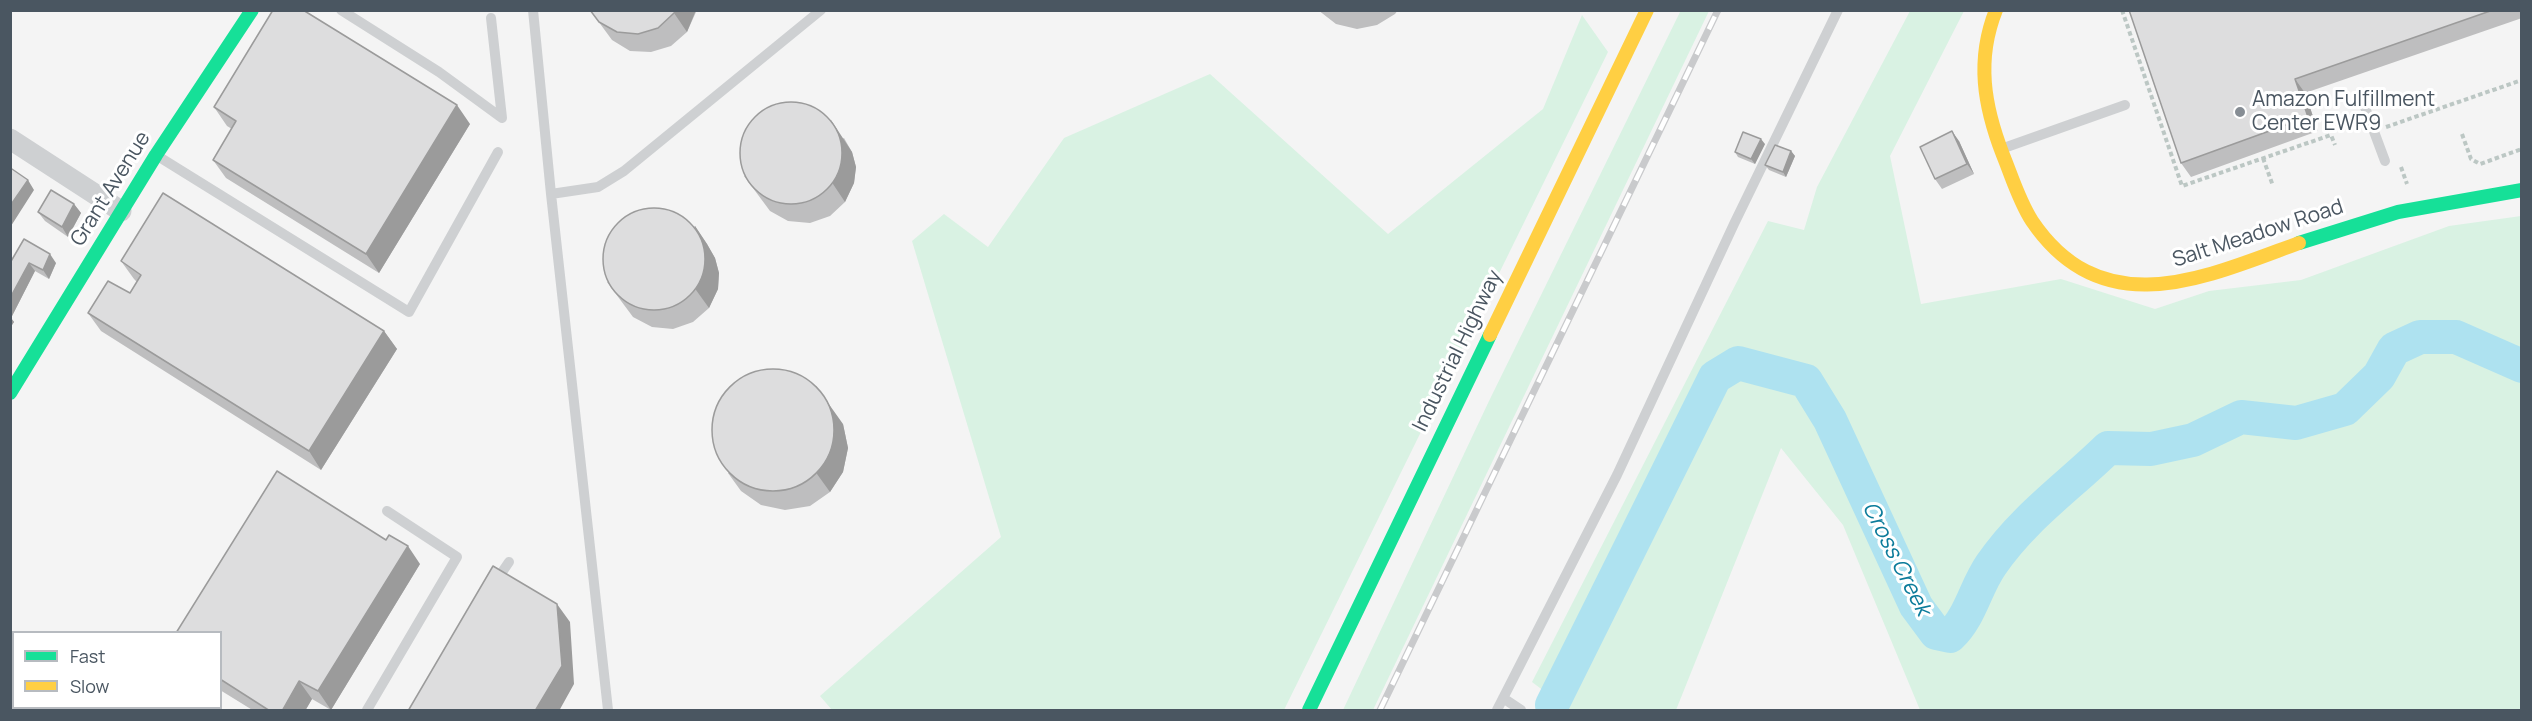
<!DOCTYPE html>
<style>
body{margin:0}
#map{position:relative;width:2532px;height:721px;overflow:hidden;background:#f4f4f4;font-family:Manrope,sans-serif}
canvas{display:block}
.frame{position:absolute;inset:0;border:12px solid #4a5661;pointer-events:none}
.legend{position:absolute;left:12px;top:631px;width:210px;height:78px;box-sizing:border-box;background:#fff;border:2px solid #b7bbc0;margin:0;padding:8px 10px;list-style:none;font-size:18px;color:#4a5661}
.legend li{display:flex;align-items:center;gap:12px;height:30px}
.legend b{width:30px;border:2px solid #b7bbc0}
</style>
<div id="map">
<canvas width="2532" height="721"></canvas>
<div class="frame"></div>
<ul class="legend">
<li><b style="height:8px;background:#16e098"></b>Fast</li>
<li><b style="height:8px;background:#ffcf43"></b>Slow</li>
</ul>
</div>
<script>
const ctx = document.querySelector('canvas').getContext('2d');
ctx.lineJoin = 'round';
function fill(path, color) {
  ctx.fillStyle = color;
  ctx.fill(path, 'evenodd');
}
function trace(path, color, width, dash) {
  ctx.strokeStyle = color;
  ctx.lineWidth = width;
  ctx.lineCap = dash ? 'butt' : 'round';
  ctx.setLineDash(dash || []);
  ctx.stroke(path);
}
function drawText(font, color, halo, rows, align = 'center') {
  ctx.font = font + ' Manrope,sans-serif';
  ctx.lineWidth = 6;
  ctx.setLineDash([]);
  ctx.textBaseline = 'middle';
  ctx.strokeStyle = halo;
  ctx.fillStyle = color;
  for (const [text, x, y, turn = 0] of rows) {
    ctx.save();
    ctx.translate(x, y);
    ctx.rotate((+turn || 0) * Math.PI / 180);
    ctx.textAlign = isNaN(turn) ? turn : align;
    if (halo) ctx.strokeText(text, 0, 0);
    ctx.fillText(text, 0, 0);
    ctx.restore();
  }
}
fill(new Path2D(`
 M1681,10L1709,11L1373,710H1343L1489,401Z
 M1910,11H1964L1890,156L1921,304L2061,279L2155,309L2209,291L2301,280L2449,226L2521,216V710H1920L1843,525L1781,448L1676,710H1569L1532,682L1768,221L1804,230L1817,187Z
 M1582,15L1608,52L1284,710H832L820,696L1001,537L912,241L944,214L988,247L1064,138L1210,74L1388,234L1543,109Z`), '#d9f2e3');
trace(new Path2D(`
 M1552,705L1715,377L1738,363L1806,381L1830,420L1916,606L1936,633L1950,636C1971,616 1975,588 1991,565C2023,518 2068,487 2108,448L2151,449L2193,440L2241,417L2296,423L2345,409L2379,376L2394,349L2420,337H2456L2522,366`), '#aee2f0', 34);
trace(new Path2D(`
 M2122,10L2182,186L2331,135L2335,145
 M2386,127L2522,80
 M2462,134L2471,159L2480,164L2522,149
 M2263,158L2273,186
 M2401,167L2407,184`), '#bcc7c4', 4, [4.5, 3]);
trace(new Path2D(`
 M341,10L439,72L502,118L491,18
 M533,10L551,194L598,187L624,171L821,10
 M2363,102L2385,161
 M2001,149L2125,105
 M156,155L409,312L498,152
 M551,194L608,710
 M496,581L509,562
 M1503,698L1521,710
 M367,710L457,557L387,511
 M1497,710L1617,475L1734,224L1838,10`), '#ced0d2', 10);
trace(new Path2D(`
 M10,139L121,211
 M10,656L14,657
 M138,708L145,710
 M73,710L74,708`), '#ced0d2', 21);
trace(new Path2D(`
 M2299,243L2398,212L2522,190
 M10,393L156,155L252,10
 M1309,710L1490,335`), '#16e098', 14);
trace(new Path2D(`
 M1996,10C1976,60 1984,106 2003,155C2012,177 2019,201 2032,221C2103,326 2206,277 2299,243
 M1490,335L1647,10`), '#ffcf43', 14);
const rail = new Path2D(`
 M1380,710L1718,10`);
trace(rail, '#c9cacc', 7);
trace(rail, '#fff', 4.5, [14]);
fill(new Path2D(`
 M590,10L696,12L687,32L671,46L651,52L630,51L612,40Z
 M1318,10H1398L1395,14L1377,25L1357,29L1336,24Z
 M2129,10H2522V18L2305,93L2318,131L2191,177L2181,163Z
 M214,107L470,124L379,273L226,178L213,160L232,129L227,126Z
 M844,138L852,152L856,167L854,183L845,202L830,216L810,223L788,221L770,211L744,176Z
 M1959,141L1974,174L1942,189L1935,179Z
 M1765,144L1755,164L1738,157L1735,152Z
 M1791,151L1795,156L1786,177L1769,170L1765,165Z
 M74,204L81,213L68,237L45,221L38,212Z
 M695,226L707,244L715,258L719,273L718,289L709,308L693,322L673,329L652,327L633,317L607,282Z
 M121,261L384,331L397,349L321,470L101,331L88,313L130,293L137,282L134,279Z
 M10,263H56L49,279L35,271L11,318L14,322L10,328Z
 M843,424L848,448L843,472L830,492L810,506L785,510L761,505L741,491L728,473Z
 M420,564L331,710L312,699L305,711H254L220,690V633Z`), '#bebebf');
fill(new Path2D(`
 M676,10H696L687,32L674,13Z
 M2295,79L2305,93L2318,131L2308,117Z
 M457,105L470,124L379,273L366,254Z
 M831,120L852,152L856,167L854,183L845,202L833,184Z
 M1952,131L1959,141L1974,174L1967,164Z
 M1761,139L1765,144L1755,164L1751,159Z
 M1791,151L1795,156L1786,177L1783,172Z
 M28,180L34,190L11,226L10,206Z
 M74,204L81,213L68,237L62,227Z
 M695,226L707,244L715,258L719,273L718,289L709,308L696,290Z
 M50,254L56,263L49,279L43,270Z
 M29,263L35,271L11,318L14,322L10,328V298Z
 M384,331L397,349L321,470L309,451Z
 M816,386L843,424L848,448L843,472L830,492L817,474Z
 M408,546L420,564L331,710L318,691Z
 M557,604L570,622L574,684L559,711H535Z
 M299,681L312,699L305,711H282Z`), '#9b9b9b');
const building = new Path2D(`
 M273,10H303L457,105L366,254L213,160L236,121L214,107Z
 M590,10H676L674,13L658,28L638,34L617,32L599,22Z
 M2129,10H2493L2295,79L2308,117L2181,163Z
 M740 153a51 51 0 1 1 102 0a51 51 0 1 1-102 0Z
 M1952,131L1967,164L1935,179L1920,147Z
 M1743,132L1761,139L1751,159L1735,152Z
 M1775,145L1791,151L1783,172L1765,165Z
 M12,169L28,180L10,206V171Z
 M51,190L74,204L62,227L38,212Z
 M163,193L384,331L309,451L88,313L108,281L130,293L141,275L121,261Z
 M603 259a51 51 0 1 1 102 0a51 51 0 1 1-102 0Z
 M24,239L50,254L43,270L29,263L10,298V263Z
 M712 430a61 61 0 1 1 122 0a61 61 0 1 1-122 0Z
 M277,471L386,540L389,535L408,546L318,691L299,681L282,711H270L220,679V633H176Z
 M493,566L557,604L562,666L535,711H408Z`);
fill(building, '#ddddde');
trace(building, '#9b9b9b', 1.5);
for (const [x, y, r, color] of [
 [2240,112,6,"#868d94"]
]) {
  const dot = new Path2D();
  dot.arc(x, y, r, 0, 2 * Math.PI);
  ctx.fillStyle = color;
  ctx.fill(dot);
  trace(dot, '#fff', 2);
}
drawText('21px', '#4a5661', '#fff', [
 ["Amazon Fulfillment",2252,100],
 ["Center EWR9",2252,124]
], 'left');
drawText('21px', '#4a5661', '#fff', [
 ["Grant Avenue",111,189,-58],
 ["Salt Meadow Road",2258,234,-18],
 ["Industrial Highway",1458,351,-64]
]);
drawText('italic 22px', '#0c7c9b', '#fff', [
 ["Cross Creek",1896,559,63]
]);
</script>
